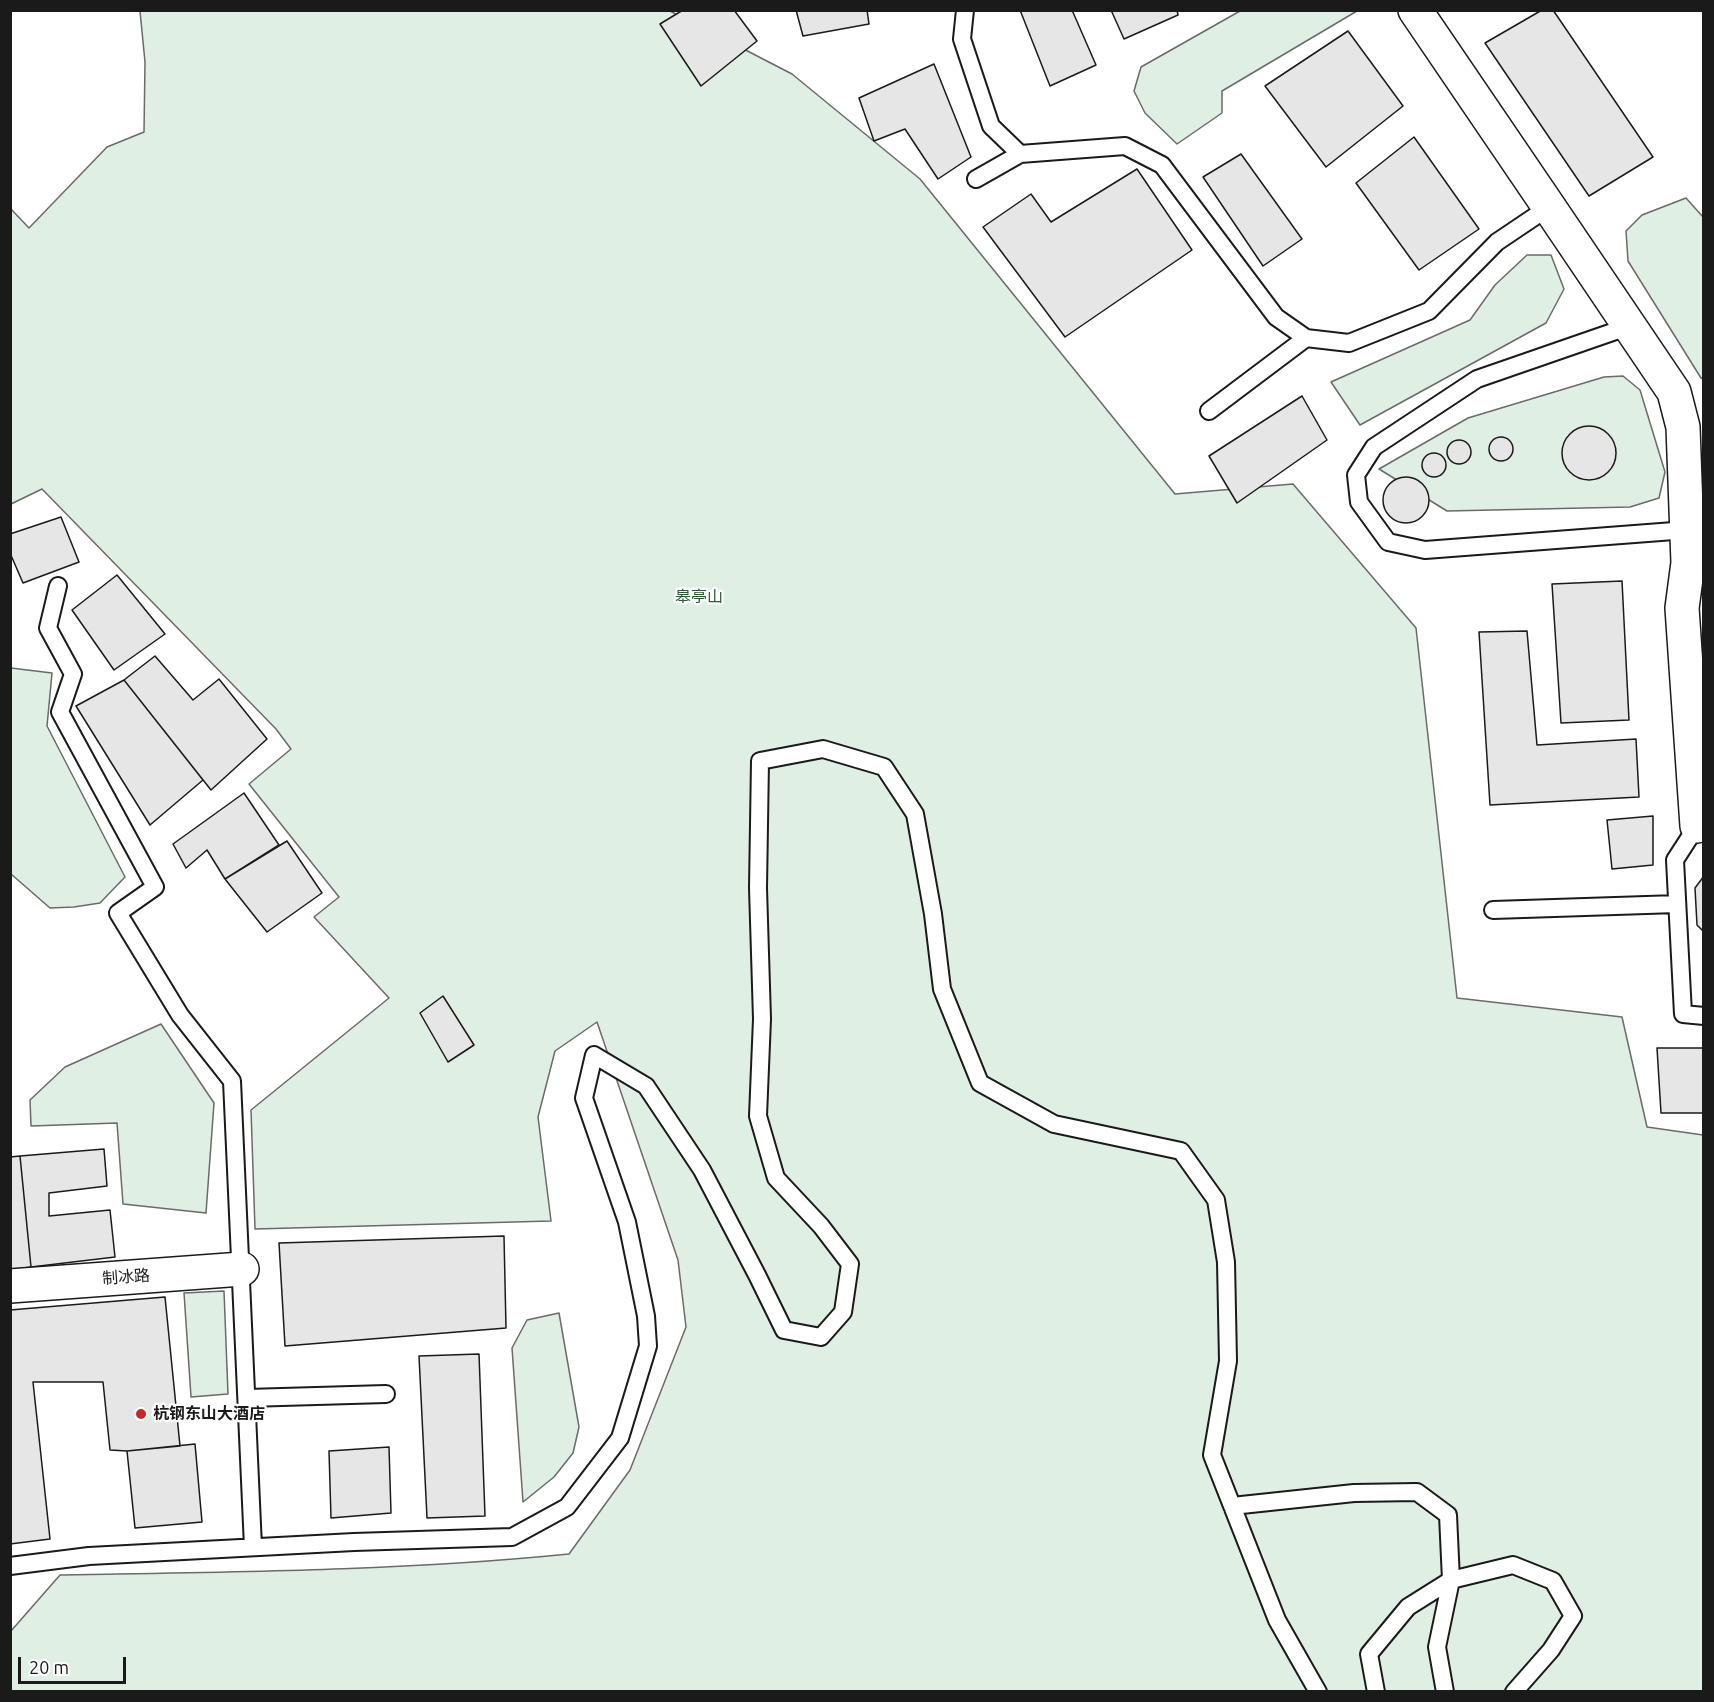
<!DOCTYPE html>
<meta charset="utf-8">
<style>
body{margin:0}
#map{position:relative;width:1714px;height:1702px;overflow:hidden;background:#fff;font-family:Ubuntu,sans-serif}
canvas{display:block}
.frame{position:absolute;inset:0;border:12px solid #1a1a1a;pointer-events:none}
.scale{position:absolute;left:18px;top:1657px;width:108px;height:27px;box-sizing:border-box;border:3px solid #1a1a1a;border-top:0;padding-left:8px;font-size:18px;line-height:21px;white-space:nowrap;color:#1a1a1a;-webkit-text-stroke:4px #fff;paint-order:stroke}
</style>
<div id="map">
<canvas width="1714" height="1702"></canvas>
<div class="frame"></div>
<div class="scale">20 m</div>
</div>
<script>
const ctx = document.querySelector('canvas').getContext('2d');
ctx.lineJoin = 'round';
function fill(path, color) {
  ctx.fillStyle = color;
  ctx.fill(path, 'evenodd');
}
function trace(path, color, width, dash) {
  ctx.strokeStyle = color;
  ctx.lineWidth = width;
  ctx.lineCap = dash ? 'butt' : 'round';
  ctx.setLineDash(dash || []);
  ctx.stroke(path);
}
function drawText(font, color, halo, rows, align = 'center') {
  ctx.font = font + ' Ubuntu,"Noto Sans SC",sans-serif';
  ctx.lineWidth = 4.5;
  ctx.setLineDash([]);
  ctx.textBaseline = 'middle';
  ctx.strokeStyle = halo;
  ctx.fillStyle = color;
  for (const [text, x, y, turn = 0] of rows) {
    ctx.save();
    ctx.translate(x, y);
    ctx.rotate((+turn || 0) * Math.PI / 180);
    ctx.textAlign = isNaN(turn) ? turn : align;
    if (halo) ctx.strokeText(text, 0, 0);
    ctx.fillText(text, 0, 0);
    ctx.restore();
  }
}
const green = new Path2D(`
 M140,11H670L792,74L920,179L1175,494L1293,484L1416,628L1457,998L1622,1017L1647,1127L1703,1135V1691H11V1631L60,1575C230,1572 400,1571 569,1554L630,1470L686,1327L678,1260L597,1022L555,1051L538,1117L551,1221L255,1229L251,1110L389,998L314,917L339,897L249,784L291,749L276,729L42,489L11,504L10,208L29,228L107,147L144,132L145,62Z
 M1240,11H1357L1222,91V113L1177,144L1145,113L1134,91L1141,67Z
 M1686,198L1703,217V379L1701,378L1628,261L1626,231L1642,215Z
 M1527,255H1551L1564,289L1546,323L1360,425L1331,382L1470,320L1495,285Z
 M1623,376L1640,390L1665,472L1659,498L1630,507L1447,511L1379,469L1468,418L1604,377Z
 M11,668L52,673L47,726L125,877L100,903L74,907L50,908L11,874Z
 M161,1024L214,1103L206,1213L123,1204L117,1123L31,1126L30,1100L65,1067Z
 M224,1291L228,1394L191,1397L184,1293Z
 M559,1313L579,1427L573,1453L554,1477L523,1502L512,1348L527,1320Z`);
fill(green, '#e0efe3');
trace(green, '#6a6a6a', 1.5);
const building = new Path2D(`
 M683,10H734L757,41L701,86L660,24Z
 M796,10H867L869,24L803,36Z
 M1020,10H1072L1096,65L1050,86Z
 M1111,10H1177L1178,15L1124,39Z
 M1542,10H1553L1653,157L1589,196L1485,43Z
 M1348,31L1403,106L1326,167L1265,86Z
 M934,64L971,157L938,179L905,129L874,141L859,98Z
 M1414,137L1479,229L1419,270L1356,183Z
 M1241,154L1302,239L1263,266L1203,177Z
 M1137,169L1192,250L1065,337L983,227L1031,194L1051,222Z
 M1302,396L1327,440L1237,503L1209,456Z
 M1562 453a27 27 0 1 1 54 0a27 27 0 1 1-54 0Z
 M1489 449a12 12 0 1 1 24 0a12 12 0 1 1-24 0Z
 M1447 452a12 12 0 1 1 24 0a12 12 0 1 1-24 0Z
 M1422 465a12 12 0 1 1 24 0a12 12 0 1 1-24 0Z
 M1383 500a23 23 0 1 1 46 0a23 23 0 1 1-46 0Z
 M61,517L79,562L23,583L10,553V534Z
 M117,575L165,634L114,670L72,610Z
 M1622,581L1629,720L1561,723L1552,584Z
 M1527,631L1537,745L1636,739L1639,797L1490,805L1479,632Z
 M155,656L193,700L219,679L267,739L211,790L124,680Z
 M124,680L203,780L150,825L76,706Z
 M244,793L279,845L225,879L207,850L186,868L173,844Z
 M1653,816V865L1612,869L1607,820Z
 M287,841L322,893L267,932L225,879Z
 M1704,876V932L1697,925L1695,888Z
 M443,996L474,1045L448,1062L420,1013Z
 M1657,1048H1704V1113H1661Z
 M104,1149L107,1186L49,1193V1216L110,1210L115,1257L31,1267L20,1156Z
 M20,1156L31,1267L10,1270V1157Z
 M504,1236L506,1328L285,1346L279,1243Z
 M165,1297L180,1446L127,1451L110,1450L103,1382H33L50,1539L10,1544V1310Z
 M479,1354L485,1516L427,1518L419,1356Z
 M195,1444L202,1522L135,1528L127,1451Z
 M389,1447L391,1513L331,1518L329,1451Z`);
fill(building, '#e6e6e6');
trace(building, '#1a1a1a', 1.5);
const service = new Path2D(`
 M965,10L962,39L991,126L1020,154L1125,146L1162,165L1276,317L1306,338L1349,343L1429,311L1497,242L1549,207
 M976,179L1020,154
 M1630,326L1477,379L1374,447L1356,475L1359,502L1388,542L1425,550L1687,530
 M1209,411L1306,338
 M58,586L48,628L73,674L60,712L155,887L118,913L180,1015L232,1081L253,1547
 M1703,826H1697L1675,860L1683,1014L1704,1016
 M1493,910L1677,904
 M247,1398L386,1394
 M1232,1506L1354,1493L1417,1492L1448,1515L1451,1580L1437,1647L1445,1692
 M10,1566L89,1556L354,1542L512,1537L567,1507L620,1438L648,1346L646,1316L627,1222L584,1098L594,1055L646,1086L702,1170L757,1275L784,1330L821,1337L843,1312L850,1264L821,1226L776,1178L758,1116L762,1019L758,888L760,761L823,749L884,767L915,814L933,914L942,989L980,1083L1054,1124L1181,1151L1216,1200L1226,1262L1228,1361L1212,1455L1277,1620L1318,1692
 M1376,1692L1369,1654L1408,1607L1451,1580L1513,1565L1553,1581L1573,1616L1551,1650L1514,1692`);
const minor = new Path2D(`
 M1415,10L1549,207L1674,392L1683,427L1688,563L1682,608L1697,826
 M10,1286L242,1269`);
trace(service, '#1a1a1a', 20);
trace(minor, '#1a1a1a', 36);
trace(service, '#fff', 16);
trace(minor, '#fff', 33);
for (const [x, y, r, color] of [
 [141,1414,6,"#c62828"]
]) {
  const dot = new Path2D();
  dot.arc(x, y, r, 0, 2 * Math.PI);
  ctx.fillStyle = color;
  ctx.fill(dot);
  trace(dot, '#fff', 2);
}
drawText('16px', '#2b5a34', '#fff', [
 ["皋亭山",699,597]
]);
drawText('16px', '#1a1a1a', '#fff', [
 ["制冰路",126,1277,-4]
]);
drawText('bold 16px', '#1a1a1a', '#fff', [
 ["杭钢东山大酒店",153,1414]
], 'left');
</script>
